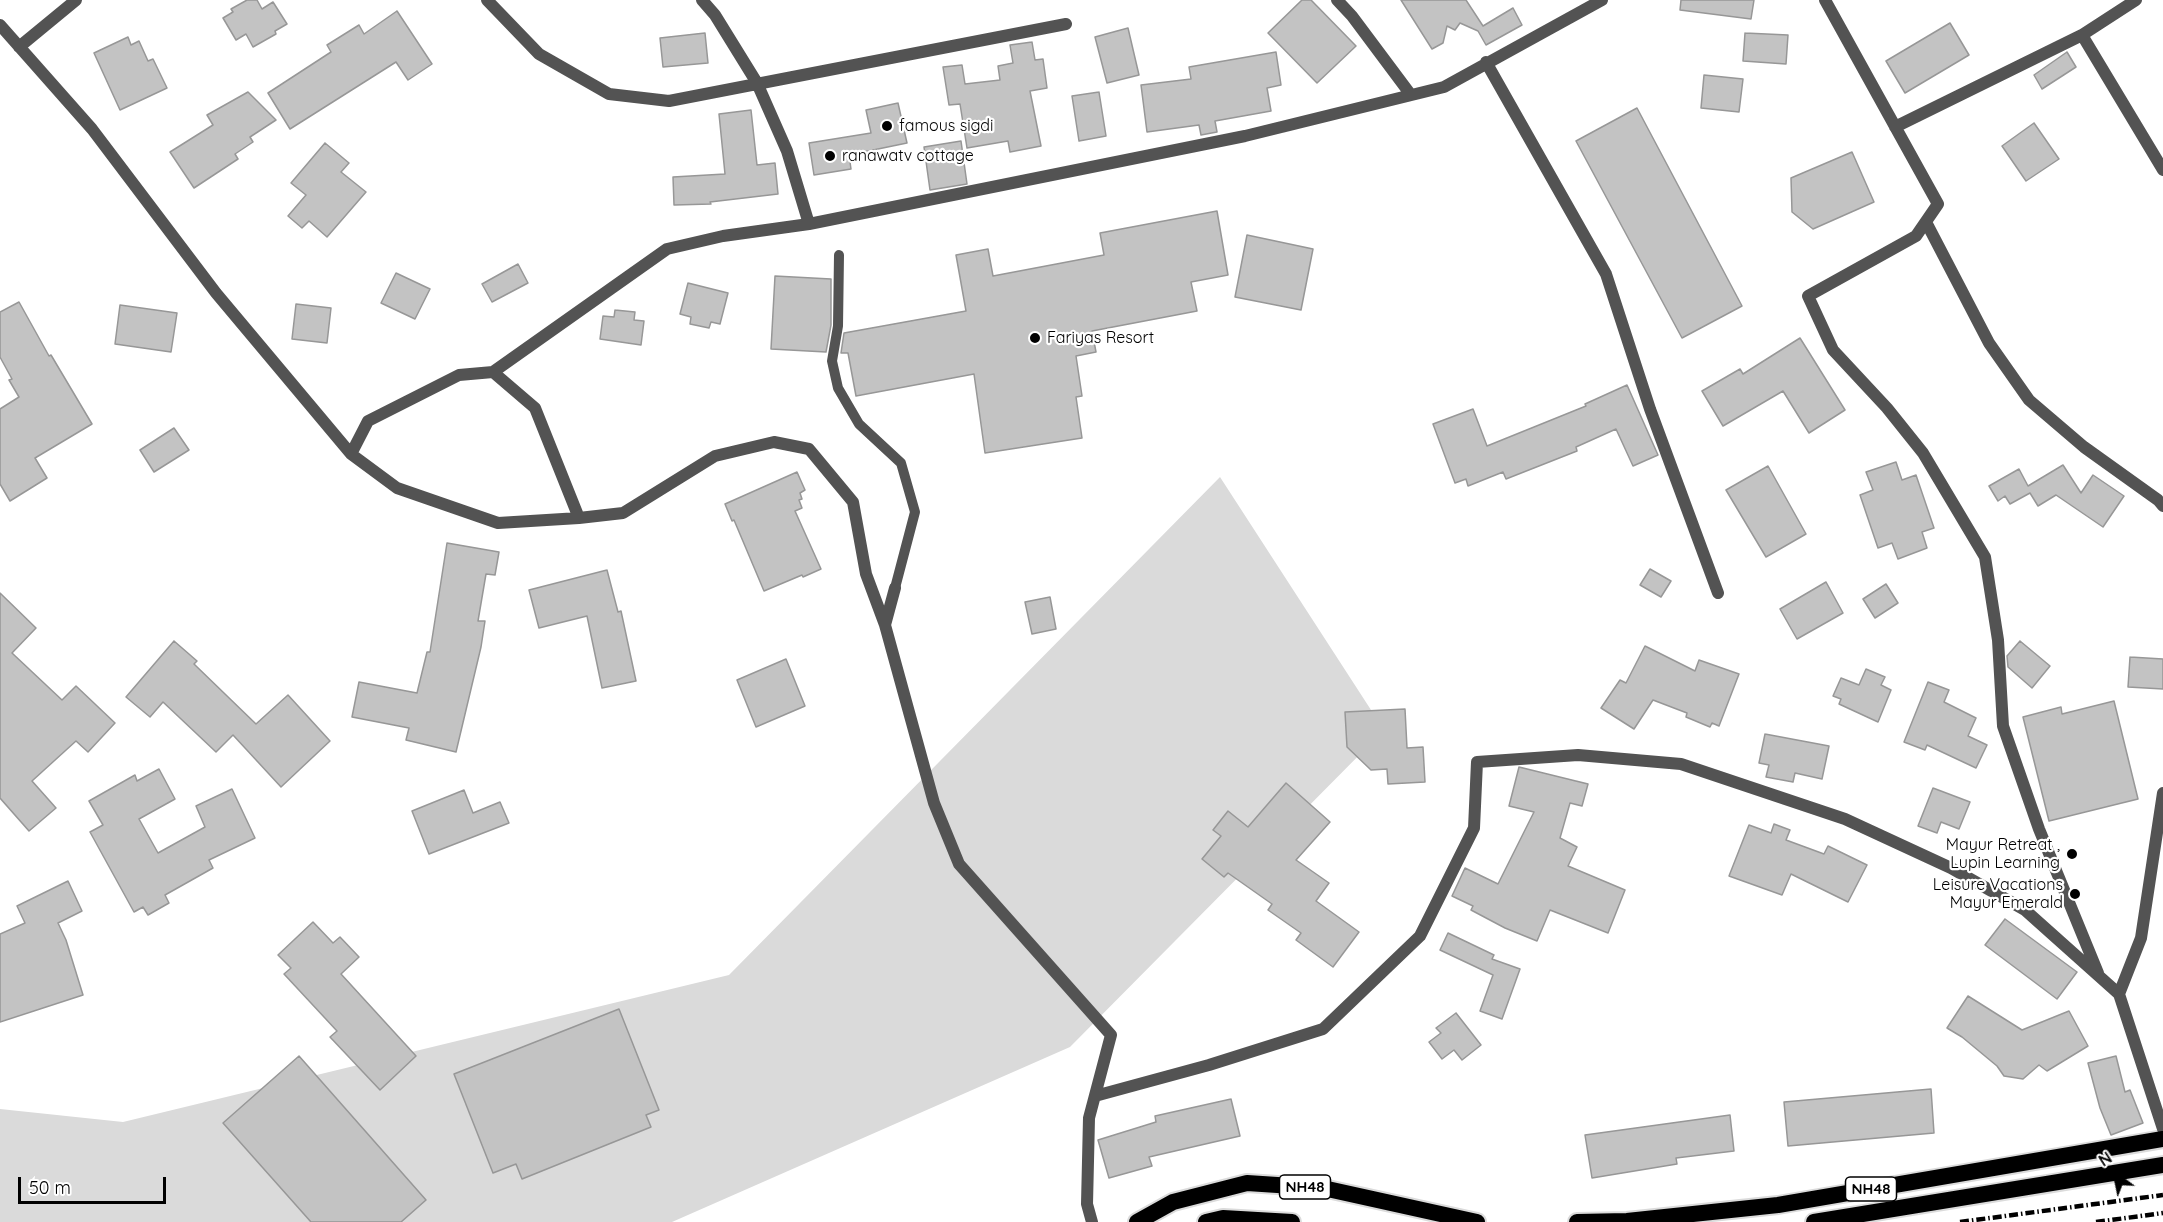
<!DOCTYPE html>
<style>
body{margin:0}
#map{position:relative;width:2163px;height:1222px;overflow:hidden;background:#fff;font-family:Quicksand,sans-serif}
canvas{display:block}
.north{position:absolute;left:2085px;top:1144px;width:60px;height:60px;-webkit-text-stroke:4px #fff;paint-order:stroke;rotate:327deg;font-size:16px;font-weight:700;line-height:24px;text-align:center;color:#000}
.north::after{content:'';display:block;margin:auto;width:21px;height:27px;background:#000;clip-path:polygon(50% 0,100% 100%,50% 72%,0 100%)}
.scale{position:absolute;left:18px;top:1177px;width:148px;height:27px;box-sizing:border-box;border:3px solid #000;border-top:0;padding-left:8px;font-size:18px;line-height:21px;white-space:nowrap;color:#000;-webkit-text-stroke:4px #fff;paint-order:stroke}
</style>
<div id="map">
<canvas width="2163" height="1222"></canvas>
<div class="north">N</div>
<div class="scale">50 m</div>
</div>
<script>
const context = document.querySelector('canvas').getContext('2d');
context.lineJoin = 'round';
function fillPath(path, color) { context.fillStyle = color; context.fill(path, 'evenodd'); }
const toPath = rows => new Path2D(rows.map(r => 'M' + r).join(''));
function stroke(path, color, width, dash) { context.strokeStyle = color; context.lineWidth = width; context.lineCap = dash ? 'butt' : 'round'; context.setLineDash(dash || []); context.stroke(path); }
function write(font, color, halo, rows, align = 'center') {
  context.font = font + ' Quicksand,sans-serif'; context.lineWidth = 4.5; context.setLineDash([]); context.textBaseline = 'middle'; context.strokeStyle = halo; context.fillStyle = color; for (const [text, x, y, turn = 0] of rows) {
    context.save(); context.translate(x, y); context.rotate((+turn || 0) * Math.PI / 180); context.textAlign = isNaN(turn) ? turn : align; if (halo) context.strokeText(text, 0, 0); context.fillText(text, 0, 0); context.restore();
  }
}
fillPath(toPath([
 [1220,477,1384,730,1070,1047,672,1222,0,1222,0,1109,123,1122,729,975]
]), '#dadada');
const building = toPath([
 [247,0,257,0,262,9,273,2,287,24,275,31,276,34,253,47,246,34,236,40,223,18,233,12,231,9,247,0],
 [1302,0,1311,0,1356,46,1317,83,1268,33,1302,0],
 [1401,0,1466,0,1483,26,1513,8,1522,25,1486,45,1478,31,1460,23,1455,30,1447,26,1443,43,1432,49,1401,0],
 [1681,0,1754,0,1751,19,1680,10,1681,0],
 [397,11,432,64,408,80,396,62,290,129,268,93,331,52,327,45,359,25,364,34,397,11],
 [1950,23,1969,55,1905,93,1886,61,1950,23],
 [1128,28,1139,75,1107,83,1095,37,1128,28],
 [705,33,708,63,663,67,660,38,705,33],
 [1745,33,1788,35,1786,64,1743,61,1745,33],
 [128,37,131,45,139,41,148,61,153,59,167,88,120,110,94,53,128,37],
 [1032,42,1035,60,1043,59,1047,88,1030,91,1041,146,1010,152,1008,141,967,148,960,104,949,105,943,67,962,65,965,84,1000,80,998,66,1013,63,1010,45,1032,42],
 [1276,52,1281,85,1267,88,1271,111,1215,121,1217,132,1201,135,1199,125,1147,132,1141,85,1191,79,1189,67,1276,52],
 [2067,52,2076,67,2042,89,2034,75,2067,52],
 [1704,75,1743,79,1739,112,1701,108,1704,75],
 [248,92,276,120,250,137,253,142,235,154,238,159,194,188,170,152,213,125,207,115,248,92],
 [1099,92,1106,136,1079,141,1072,96,1099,92],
 [898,103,907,143,849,155,851,169,814,175,809,143,871,133,866,110,898,103],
 [1637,108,1742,306,1682,338,1576,141,1637,108],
 [751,110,757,165,775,163,778,194,710,202,711,204,674,205,673,177,725,174,719,114,751,110],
 [2034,123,2059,159,2026,181,2002,146,2034,123],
 [961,141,967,184,930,190,924,147,961,141],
 [325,143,349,163,341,172,366,192,327,237,309,221,302,228,288,216,306,195,291,183,325,143],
 [1852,152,1874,202,1813,229,1792,212,1791,178,1852,152],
 [1217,211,1228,275,1191,282,1197,311,1092,331,1096,352,1076,356,1082,396,1076,397,1082,438,985,453,974,374,856,396,848,353,841,353,844,333,966,311,956,255,988,249,993,276,1104,255,1100,233,1217,211],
 [1247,235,1313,249,1301,310,1235,297,1247,235],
 [518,264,528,283,492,302,482,284,518,264],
 [396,273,430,289,415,319,381,303,396,273],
 [775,276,831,279,831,325,826,352,771,349,775,276],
 [688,283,728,293,720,324,711,322,709,328,690,324,691,317,680,314,688,283],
 [19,302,49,356,51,355,92,424,35,458,47,478,10,501,0,484,0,409,19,397,9,380,12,379,0,357,0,312,19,302],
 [296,304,331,308,327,343,292,339,296,304],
 [120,305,177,313,171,352,115,344,120,305],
 [615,310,635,312,634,320,644,321,641,345,600,339,603,316,614,317,615,310],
 [1800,338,1845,410,1809,433,1783,391,1723,426,1702,391,1740,369,1743,374,1800,338],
 [1627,385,1658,455,1633,466,1616,429,1576,447,1577,451,1506,479,1503,472,1468,486,1466,479,1455,483,1433,424,1473,409,1487,446,1586,406,1585,404,1627,385],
 [174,428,189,450,154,472,140,450,174,428],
 [1896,462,1902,480,1916,475,1934,528,1922,532,1927,548,1898,559,1892,543,1878,548,1860,495,1873,490,1866,472,1896,462],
 [2063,465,2081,493,2093,475,2124,496,2103,527,2056,495,2038,506,2030,493,2010,504,2005,496,1998,501,1989,486,2019,469,2028,486,2063,465],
 [1768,466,1806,534,1766,557,1726,490,1768,466],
 [797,472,805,490,800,493,802,499,799,500,802,508,795,511,821,569,803,577,802,575,764,591,734,520,732,521,725,504,797,472],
 [447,543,499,552,495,575,486,574,478,621,485,621,481,647,456,752,406,740,409,728,352,717,359,682,417,693,427,652,430,652,447,543],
 [1650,569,1671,581,1661,597,1640,585,1650,569],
 [607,570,618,612,621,611,636,681,602,688,587,616,539,628,529,590,607,570],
 [1826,582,1843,613,1797,639,1780,609,1826,582],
 [1886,584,1898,603,1875,618,1863,599,1886,584],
 [0,593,36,628,12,653,62,700,76,686,115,723,88,752,76,741,32,781,56,808,29,831,0,798,0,593],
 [1050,597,1056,629,1032,634,1025,602,1050,597],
 [174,641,197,661,194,664,256,724,288,695,330,741,281,787,233,735,216,752,163,702,150,717,126,697,174,641],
 [2020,641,2050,666,2032,688,2008,667,2007,656,2020,641],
 [1645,646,1695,671,1699,660,1739,674,1719,726,1712,723,1710,727,1686,717,1687,713,1653,700,1634,729,1601,708,1620,680,1626,683,1645,646],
 [2130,657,2163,659,2163,689,2128,687,2130,657],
 [786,659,805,706,756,727,737,680,786,659],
 [1866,669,1885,677,1881,685,1891,690,1878,722,1839,704,1841,699,1833,696,1841,678,1859,685,1866,669],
 [1928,682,1949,690,1944,702,1976,718,1968,736,1987,745,1976,768,1927,745,1925,750,1904,742,1928,682],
 [2114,701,2138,799,2049,821,2023,717,2061,707,2062,714,2114,701],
 [1405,709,1407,748,1423,747,1425,782,1388,784,1387,769,1371,770,1347,747,1345,712,1405,709],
 [1765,734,1829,746,1822,779,1795,773,1793,782,1766,777,1769,765,1759,763,1765,734],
 [1519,767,1588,784,1582,806,1570,803,1560,838,1577,847,1568,866,1625,890,1608,933,1550,910,1537,941,1505,928,1471,910,1473,906,1452,896,1465,868,1498,884,1534,812,1509,806,1519,767],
 [159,769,175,799,139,819,158,853,205,827,196,806,232,789,255,838,209,860,213,868,165,895,169,903,148,915,143,907,134,912,90,832,103,825,89,801,135,775,137,781,159,769],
 [1286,783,1330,822,1296,860,1329,883,1316,901,1359,932,1333,967,1296,940,1301,933,1268,910,1272,904,1228,873,1224,877,1202,859,1221,836,1213,830,1228,811,1248,827,1286,783],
 [1933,788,1970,802,1959,829,1941,822,1937,833,1918,826,1933,788],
 [464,790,473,813,500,802,509,823,429,854,412,811,464,790],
 [1774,824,1790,830,1786,840,1824,854,1828,846,1867,865,1848,902,1791,874,1782,895,1729,876,1749,825,1771,833,1774,824],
 [68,881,82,911,58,923,66,940,83,995,0,1022,0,934,25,923,17,906,68,881],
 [2005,919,2077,972,2057,999,1985,945,2005,919],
 [313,922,333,943,340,937,359,957,341,974,416,1056,380,1090,330,1037,337,1031,284,974,291,968,278,955,313,922],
 [1448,933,1494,955,1492,959,1520,969,1502,1019,1480,1011,1493,975,1440,950,1448,933],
 [1968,996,2022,1030,2069,1011,2088,1046,2047,1071,2039,1065,2023,1079,2004,1076,1997,1066,1962,1037,1947,1028,1968,996],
 [619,1009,659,1110,646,1115,651,1127,522,1179,516,1164,493,1173,454,1074,619,1009],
 [1456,1013,1481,1045,1462,1060,1454,1050,1442,1059,1429,1042,1441,1033,1436,1028,1456,1013],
 [299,1056,426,1200,401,1222,311,1222,223,1123,299,1056],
 [2116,1056,2125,1092,2130,1090,2143,1123,2111,1135,2100,1108,2088,1063,2116,1056],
 [1931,1089,1934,1133,1788,1146,1784,1102,1931,1089],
 [1231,1099,1240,1136,1149,1157,1152,1166,1109,1178,1098,1140,1156,1122,1155,1116,1231,1099],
 [1730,1115,1734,1151,1676,1158,1677,1164,1592,1178,1585,1135,1730,1115]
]);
fillPath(building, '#c3c3c3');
stroke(building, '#979797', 1.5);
const trunk = toPath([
 [1137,1222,1173,1202,1247,1183,1323,1188,1477,1222],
 [1206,1222,1223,1218,1292,1222],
 [1577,1222,1627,1221,1778,1205,2163,1139],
 [1814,1222,2163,1165]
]);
stroke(trunk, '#dbdbdb', 20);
stroke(toPath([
 [839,255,838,326,832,361,838,388,859,424,901,463,915,512,895,588]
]), '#535353', 10);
stroke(toPath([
 [487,0,539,54,609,94,669,101,1066,24],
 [1337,0,1352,16,1411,95],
 [1825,0,1938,204,1916,236,1808,296,1833,350,1887,408,1923,453,1985,557,1998,640,2003,726,2039,829,2098,973],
 [2136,0,2082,35,2163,170],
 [0,25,92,129,216,293,351,454,397,488,498,523,579,518,623,513,715,456,774,442,809,449,853,502,866,574,885,625,934,803,959,864,1111,1035,1089,1118,1087,1204,1092,1222],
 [19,47,76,0],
 [1486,62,1606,274,1650,409,1718,593],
 [1895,127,2082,35],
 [1926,222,1989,343,2029,400,2084,447,2158,500,2163,506],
 [809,224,1245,136,1444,87,1602,0],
 [493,372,667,249,723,236,809,224,787,151,757,83,715,15,702,0],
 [351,454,368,421,459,375,493,372,535,408,579,518],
 [885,625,895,588],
 [2163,793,2141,938,2119,994,2163,1129],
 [1095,1096,1209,1065,1323,1029,1420,936,1474,828,1477,762,1578,755,1681,764,1845,819,1951,868,2025,910,2119,994]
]), '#535353', 12);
stroke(trunk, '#000', 16);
stroke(toPath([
 [1960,1222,2163,1195],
 [2096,1222,2163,1213]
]), '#000', 4.5, [9, 3, 1.5, 3]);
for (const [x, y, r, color] of [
 [887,126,6,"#000"],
 [830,156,6,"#000"],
 [1035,338,6,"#000"],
 [2072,854,6,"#000"],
 [2075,894,6,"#000"]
]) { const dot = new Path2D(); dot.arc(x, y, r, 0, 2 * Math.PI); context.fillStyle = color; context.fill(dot); stroke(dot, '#fff', 2); }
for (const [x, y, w] of [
 [1305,1187,51],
 [1871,1189,51]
]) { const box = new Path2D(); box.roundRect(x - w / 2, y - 12, w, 24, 4.5); context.fillStyle = '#fff'; context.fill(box); stroke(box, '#000', 1.5); }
write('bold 15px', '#000', null, [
 ["NH48",1305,1187],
 ["NH48",1871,1189]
]);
write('16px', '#000', '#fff', [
 ["famous sigdi",899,126],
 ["ranawatv cottage",842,156],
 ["Fariyas Resort",1047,338],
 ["Mayur Retreat ,",2060,845,"right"],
 ["Lupin Learning",2060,863,"right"],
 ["Leisure Vacations",2063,885,"right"],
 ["Mayur Emerald",2063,903,"right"]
], 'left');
</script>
